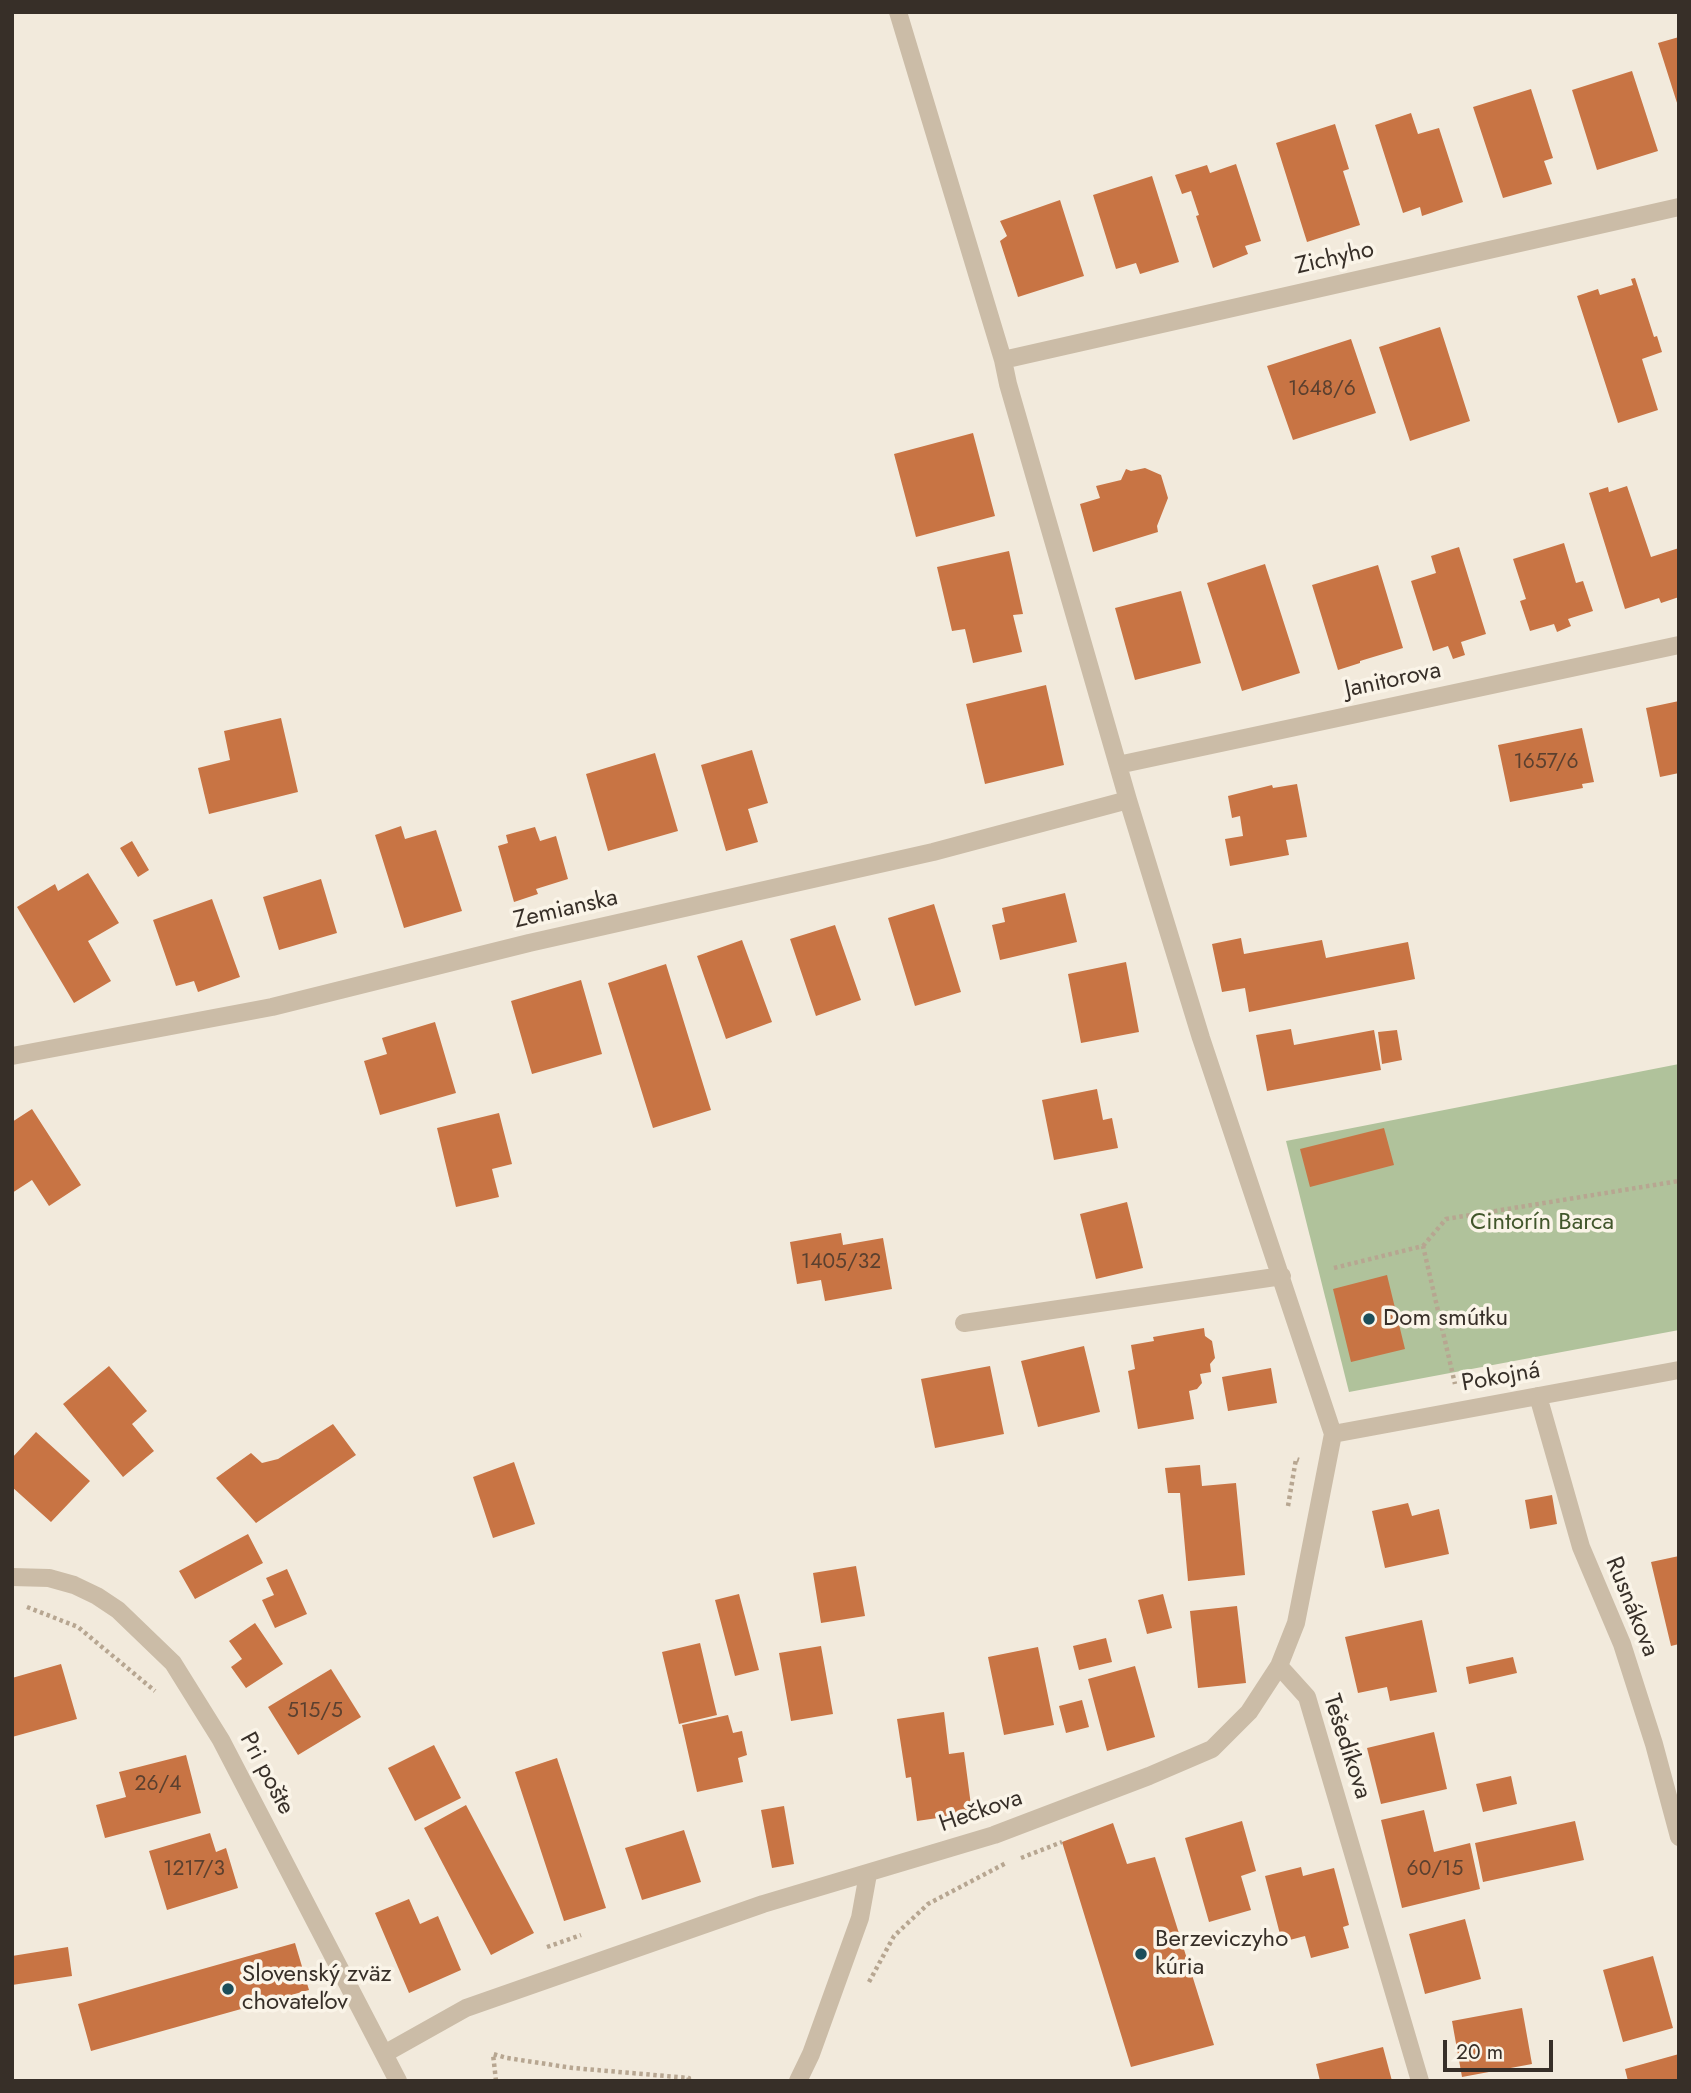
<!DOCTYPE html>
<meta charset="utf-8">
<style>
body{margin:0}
#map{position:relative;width:1691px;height:2093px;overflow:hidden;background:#f2eadc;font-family:Jost,sans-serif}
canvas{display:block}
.frame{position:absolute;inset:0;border:14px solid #372f28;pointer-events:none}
.scale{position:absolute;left:1443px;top:2040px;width:110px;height:32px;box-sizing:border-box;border:4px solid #372f28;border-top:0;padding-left:9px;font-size:21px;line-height:24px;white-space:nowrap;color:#372f28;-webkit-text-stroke:5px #faf4e8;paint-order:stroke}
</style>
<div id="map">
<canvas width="1691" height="2093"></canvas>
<div class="frame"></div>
<div class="scale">20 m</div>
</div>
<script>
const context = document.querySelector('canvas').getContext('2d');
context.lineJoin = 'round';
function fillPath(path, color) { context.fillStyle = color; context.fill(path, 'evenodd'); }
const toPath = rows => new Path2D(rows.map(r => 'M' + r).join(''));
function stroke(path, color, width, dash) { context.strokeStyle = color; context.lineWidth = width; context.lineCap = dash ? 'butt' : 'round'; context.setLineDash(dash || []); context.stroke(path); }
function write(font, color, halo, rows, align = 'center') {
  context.font = font + ' Jost,sans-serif'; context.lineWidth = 7; context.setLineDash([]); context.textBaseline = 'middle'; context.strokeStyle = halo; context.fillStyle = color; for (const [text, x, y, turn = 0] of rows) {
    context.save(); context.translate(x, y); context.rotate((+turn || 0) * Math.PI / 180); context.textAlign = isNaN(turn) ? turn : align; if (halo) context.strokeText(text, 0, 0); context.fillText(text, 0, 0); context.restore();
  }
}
fillPath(toPath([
 [1679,1064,1679,1330,1349,1392,1286,1141]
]), '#b0c29b');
fillPath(toPath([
 [1679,37,1679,106,1678,106,1658,43],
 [1632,71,1658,151,1597,170,1572,90],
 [1531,89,1553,158,1544,161,1552,184,1503,198,1473,107],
 [1411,113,1418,134,1439,128,1463,202,1422,216,1420,207,1403,213,1375,125],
 [1335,124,1349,169,1343,171,1360,225,1307,242,1276,143],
 [1236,164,1261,241,1245,246,1248,254,1213,268,1196,216,1199,215,1191,191,1182,194,1175,175,1207,165,1210,173],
 [1152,176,1179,262,1140,274,1136,263,1116,269,1093,195],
 [1060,200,1084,276,1018,297,1000,241,1007,236,1000,221],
 [1635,278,1654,337,1657,336,1662,352,1642,359,1658,410,1618,423,1577,296,1598,289,1600,295,1633,285,1631,279],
 [1440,327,1470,421,1410,441,1379,347],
 [1351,339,1376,413,1293,440,1267,366],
 [973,433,995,516,916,537,894,454],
 [1145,468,1161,475,1168,498,1157,526,1158,532,1093,552,1080,504,1100,498,1096,486,1121,480,1126,469,1131,471],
 [1627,486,1651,557,1679,548,1679,597,1661,603,1659,598,1625,609,1589,493,1608,487,1609,492],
 [1564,543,1576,583,1583,581,1593,611,1568,619,1571,626,1557,632,1554,624,1530,631,1520,601,1526,599,1513,559],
 [1459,547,1486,634,1461,642,1465,655,1453,659,1448,646,1433,651,1411,581,1436,573,1431,556],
 [1009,551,1023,614,1013,615,1022,652,973,663,965,629,952,631,937,567],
 [1265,564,1300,673,1242,691,1207,583],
 [1378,565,1403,648,1360,661,1360,663,1338,670,1312,585],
 [1181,591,1201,663,1135,680,1115,608],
 [1046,685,1064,765,985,784,966,704],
 [1679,701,1679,773,1660,777,1646,708],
 [281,718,298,792,209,814,198,768,230,760,224,731],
 [1582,728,1594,782,1582,784,1583,788,1510,802,1498,745],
 [752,750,768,803,748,809,758,842,726,851,701,765],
 [655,753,678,831,608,851,586,774],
 [1297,784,1307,837,1286,840,1289,855,1230,866,1225,839,1243,836,1240,816,1232,818,1228,796,1272,785,1273,788],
 [401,826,405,839,436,830,462,911,404,928,375,835],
 [535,827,540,841,556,836,568,879,536,889,538,894,514,902,498,846,508,843,506,835],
 [132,841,149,870,138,877,120,848],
 [88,873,119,923,88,941,111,981,74,1003,17,907,55,884,58,891],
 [321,879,337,933,279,950,263,897],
 [1065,893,1077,942,1000,960,992,925,1005,922,1002,908],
 [212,899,240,977,198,992,194,981,176,986,153,920],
 [934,904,961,992,915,1006,888,918],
 [835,925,861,1000,816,1016,790,939],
 [1241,938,1244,954,1322,940,1326,958,1408,942,1415,979,1249,1012,1245,988,1222,992,1212,944],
 [742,940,772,1022,726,1039,697,956],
 [1126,962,1139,1032,1081,1043,1068,974],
 [666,964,711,1110,653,1128,608,983],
 [581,980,602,1054,532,1074,511,1001],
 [435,1022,456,1093,380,1115,364,1061,387,1054,382,1038],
 [1291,1029,1294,1045,1374,1030,1381,1070,1267,1091,1256,1035],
 [1397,1030,1402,1060,1382,1064,1378,1032],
 [1097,1089,1103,1120,1112,1118,1118,1148,1054,1160,1042,1100],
 [32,1109,81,1185,49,1206,32,1180,12,1193,12,1122],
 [499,1113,512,1164,492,1169,499,1197,456,1207,437,1128],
 [1384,1128,1394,1165,1310,1187,1300,1149],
 [1127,1202,1143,1268,1096,1279,1080,1214],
 [841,1233,843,1245,883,1238,892,1289,825,1301,821,1280,797,1284,790,1242],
 [1387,1275,1405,1349,1351,1362,1333,1289],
 [1204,1328,1205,1336,1212,1341,1215,1358,1210,1364,1211,1372,1200,1374,1202,1383,1197,1389,1189,1391,1194,1419,1138,1429,1128,1371,1135,1369,1131,1345,1154,1341,1153,1337],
 [1084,1346,1100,1412,1038,1427,1021,1361],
 [109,1366,147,1411,132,1424,154,1451,123,1477,63,1404],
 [990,1366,1004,1434,935,1448,921,1379],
 [1271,1368,1277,1403,1228,1411,1222,1377],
 [333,1424,356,1455,256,1523,216,1478,251,1453,262,1463,278,1459],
 [36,1432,90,1481,51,1522,12,1487,12,1458],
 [514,1462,535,1524,493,1538,473,1477],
 [1200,1465,1202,1486,1236,1483,1245,1575,1188,1581,1180,1493,1168,1493,1165,1468],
 [1552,1495,1557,1524,1530,1529,1525,1500],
 [1408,1503,1412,1516,1439,1509,1449,1554,1385,1568,1372,1511],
 [248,1534,263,1563,195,1599,179,1571],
 [1679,1556,1679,1644,1671,1646,1651,1562],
 [856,1566,865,1616,821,1623,813,1573],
 [287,1569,307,1614,275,1628,262,1600,274,1595,266,1578],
 [739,1594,759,1670,735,1676,715,1600],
 [1163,1594,1172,1628,1147,1634,1138,1600],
 [1237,1606,1246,1683,1198,1688,1190,1611],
 [1422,1620,1437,1692,1390,1701,1387,1687,1358,1693,1345,1637],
 [255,1623,283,1664,246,1688,231,1667,242,1659,229,1641],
 [1106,1638,1112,1662,1079,1670,1073,1646],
 [700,1643,717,1715,679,1724,662,1652],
 [821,1646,833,1714,791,1721,779,1653],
 [1038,1647,1054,1725,1004,1735,988,1657],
 [1513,1657,1517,1673,1469,1684,1466,1667],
 [61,1664,77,1719,12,1737,12,1678],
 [1135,1666,1155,1737,1107,1751,1088,1679],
 [331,1669,361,1717,298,1755,268,1707],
 [1082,1700,1089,1727,1066,1733,1059,1706],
 [944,1712,949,1754,964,1752,972,1813,917,1821,911,1777,906,1778,897,1719],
 [728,1715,733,1733,742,1731,747,1755,738,1758,743,1782,697,1792,682,1725],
 [1434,1732,1447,1789,1381,1804,1367,1748],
 [434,1745,461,1798,415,1821,388,1768],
 [186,1755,201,1813,105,1838,96,1805,126,1797,119,1772],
 [557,1758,606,1908,564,1921,515,1772],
 [1511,1776,1517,1804,1483,1812,1476,1784],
 [466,1805,534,1933,491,1955,424,1828],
 [784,1806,794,1864,772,1868,761,1810],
 [1424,1810,1434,1852,1470,1843,1480,1889,1402,1908,1381,1820],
 [1242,1821,1256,1871,1241,1876,1251,1910,1209,1922,1185,1838],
 [1575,1821,1584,1860,1483,1882,1475,1843],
 [1113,1823,1127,1864,1155,1857,1214,2045,1131,2067,1062,1842],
 [684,1830,701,1882,642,1900,625,1848],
 [210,1833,216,1852,226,1848,238,1888,167,1910,149,1851],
 [1301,1867,1303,1876,1334,1868,1349,1925,1343,1927,1349,1948,1311,1958,1305,1936,1282,1942,1265,1876],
 [409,1899,420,1924,438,1916,461,1970,409,1993,375,1913],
 [1465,1919,1481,1979,1425,1994,1409,1934],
 [295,1943,309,1990,91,2051,78,2004],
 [68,1947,72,1976,12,1985,12,1956],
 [1653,1956,1673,2028,1623,2042,1603,1970],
 [1522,2008,1532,2064,1462,2077,1452,2021],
 [1383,2047,1392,2081,1320,2081,1316,2064],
 [1679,2054,1679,2081,1628,2081,1625,2069]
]), '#c87444');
stroke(toPath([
 [1423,1246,1446,1219,1679,1181],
 [1334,1268,1423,1246,1455,1384],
 [1288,1506,1296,1459,1299,1460],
 [27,1607,78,1627,155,1691],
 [1021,1858,1062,1842],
 [547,1947,581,1935],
 [869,1982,894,1936,928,1904,1006,1863],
 [496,2081,493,2054,507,2058,573,2068,689,2078,688,2081]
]), '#b7a691', 4.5, [3.5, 3.5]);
stroke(toPath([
 [898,12,1003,360,1008,384,1128,800,1201,1038,1333,1434,1296,1623,1279,1666,1307,1697,1420,2081],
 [1003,360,1679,207],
 [1118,765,1679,645],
 [12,1056,272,1007,529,943,933,852,1128,800],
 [964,1323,1282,1276],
 [1538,1396,1581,1547,1622,1644,1654,1744,1679,1837],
 [1333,1434,1679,1370],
 [12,1577,49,1578,74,1585,97,1596,118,1610,173,1663,221,1740,398,2081],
 [384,2054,466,2008,763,1904,994,1835,1149,1776,1212,1749,1249,1712,1279,1666],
 [798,2081,811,2054,860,1918,868,1874]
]), '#cbbca7', 18);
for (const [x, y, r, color] of [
 [1369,1319,7,"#1c4e5a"],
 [1141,1954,7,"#1c4e5a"],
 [228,1989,7,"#1c4e5a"]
]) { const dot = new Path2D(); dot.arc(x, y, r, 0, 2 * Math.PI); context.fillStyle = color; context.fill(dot); stroke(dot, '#faf4e8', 2.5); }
write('21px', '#5b402f', null, [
 ["1648/6",1322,390],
 ["1657/6",1546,763],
 ["1405/32",841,1263],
 ["515/5",315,1712],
 ["26/4",158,1785],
 ["1217/3",194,1870],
 ["60/15",1435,1870]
]);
write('24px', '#372f28', '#faf4e8', [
 ["Zichyho",1335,259,-13],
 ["Janitorova",1393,681,-12],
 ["Zemianska",566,910,-13],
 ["Pokojná",1501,1378,-10],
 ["Rusnákova",1631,1607,68],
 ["Tešedíkova",1346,1747,72],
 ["Pri pošte",266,1774,62],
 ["Hečkova",981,1812,-19]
]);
write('24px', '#41562b', '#faf4e8', [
 ["Cintorín Barca",1542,1223]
]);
write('24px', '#372f28', '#faf4e8', [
 ["Dom smútku",1383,1319],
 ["Berzeviczyho",1155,1940],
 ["kúria",1155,1968],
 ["Slovenský zväz",242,1975],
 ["chovateľov",242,2003]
], 'left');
</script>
